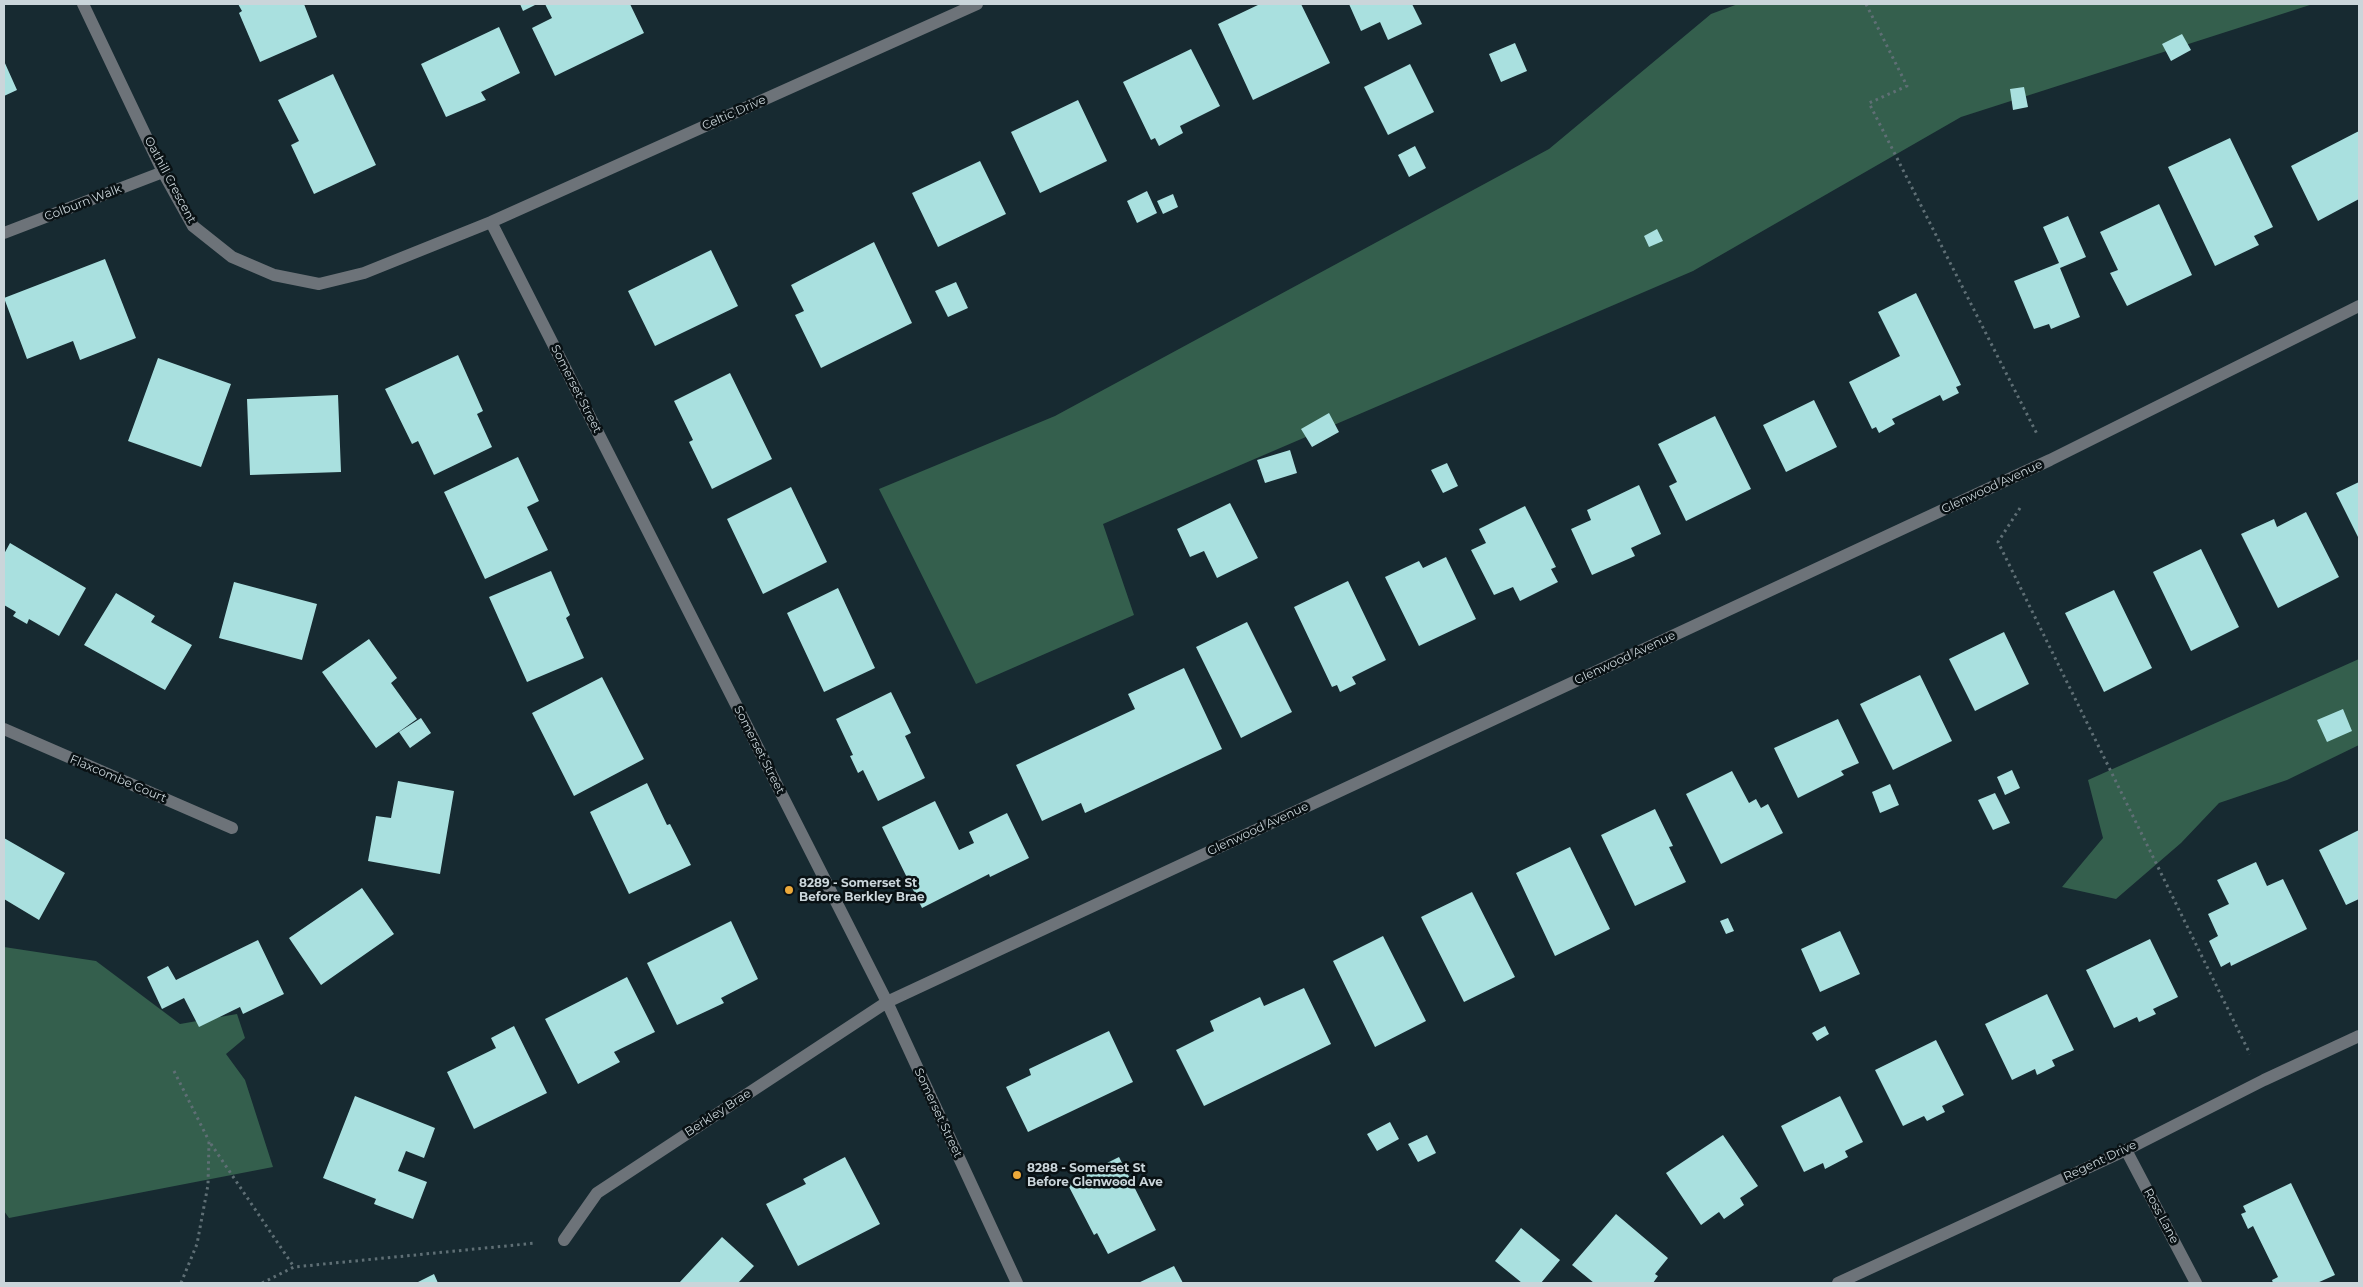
<!DOCTYPE html>
<style>
body{margin:0}
#map{position:relative;width:2363px;height:1287px;overflow:hidden;background:#172a31;font-family:Montserrat,sans-serif}
canvas{display:block}
.frame{position:absolute;inset:0;border:5px solid #cad5da;pointer-events:none}
</style>
<div id="map">
<canvas width="2363" height="1287"></canvas>
<div class="frame"></div>
</div>
<script>
const context = document.querySelector('canvas').getContext('2d');
context.lineJoin = 'round';
function fillPath(path, color) { context.fillStyle = color; context.fill(path, 'evenodd'); }
const toPath = rows => new Path2D(rows.map(r => 'M' + r).join(''));
function stroke(path, color, width, dash) { context.strokeStyle = color; context.lineWidth = width; context.lineCap = dash ? 'butt' : 'round'; context.setLineDash(dash || []); context.stroke(path); }
function write(font, color, halo, rows, align = 'center') {
  context.font = font + ' Montserrat,sans-serif'; context.lineWidth = 5; context.setLineDash([]); context.textBaseline = 'middle'; context.strokeStyle = halo; context.fillStyle = color; for (const [text, x, y, turn = 0] of rows) {
    context.save(); context.translate(x, y); context.rotate((+turn || 0) * Math.PI / 180); context.textAlign = isNaN(turn) ? turn : align; if (halo) context.strokeText(text, 0, 0); context.fillText(text, 0, 0); context.restore();
  }
}
fillPath(toPath([
 [1738,4,2313,4,1961,117,1693,271,1103,524,1134,615,976,684,879,489,1055,416,1549,149,1711,14],
 [2359,659,2359,745,2287,780,2219,803,2181,843,2116,899,2062,887,2103,838,2088,780],
 [4,947,96,961,180,1024,237,1014,245,1038,226,1054,245,1080,273,1167,9,1218,4,1211]
]), '#345f4d');
fillPath(toPath([
 [238,4,304,4,317,37,260,62,239,13,242,11],
 [520,4,537,4,523,11],
 [545,4,630,4,644,33,555,76,532,28,552,18],
 [1260,4,1301,4,1330,63,1253,100,1218,24],
 [1349,4,1412,4,1422,24,1388,40,1380,22,1361,31],
 [499,27,520,73,481,92,486,100,446,117,421,64],
 [2182,34,2191,50,2171,61,2162,44],
 [1515,43,1527,71,1501,82,1489,54],
 [1191,49,1220,106,1180,126,1183,133,1159,146,1155,138,1151,140,1123,82],
 [4,61,17,90,4,96],
 [1410,64,1434,112,1388,135,1364,87],
 [333,74,376,165,314,194,291,145,299,141,278,100],
 [2024,87,2028,107,2013,110,2010,89],
 [1078,100,1107,161,1040,193,1011,132],
 [2359,131,2359,199,2318,221,2291,166],
 [2230,138,2273,227,2254,236,2259,245,2215,266,2168,167],
 [1415,146,1426,168,1409,177,1398,155],
 [980,161,1006,214,938,247,912,193],
 [1147,191,1157,213,1137,223,1127,201],
 [1173,194,1178,207,1163,214,1157,201],
 [2159,204,2192,275,2127,306,2110,273,2118,270,2100,232],
 [2068,216,2086,257,2060,268,2080,317,2051,329,2049,324,2034,329,2014,281,2059,263,2043,227],
 [1657,229,1663,241,1649,247,1644,236],
 [874,242,912,323,821,368,795,315,804,311,791,285],
 [711,250,738,306,655,346,628,291],
 [105,259,136,338,80,360,73,341,27,359,4,298],
 [956,282,968,308,948,317,935,291],
 [1916,293,1961,385,1956,387,1959,393,1943,401,1940,395,1892,419,1895,424,1879,433,1876,427,1872,429,1849,382,1900,356,1878,312],
 [458,355,483,411,477,414,492,447,434,475,418,441,412,444,385,389],
 [158,358,231,384,201,467,128,441],
 [730,373,772,459,712,489,689,442,693,440,674,401],
 [338,395,341,472,250,475,247,399],
 [1814,400,1837,447,1786,472,1763,425],
 [1329,413,1339,432,1312,447,1301,429],
 [1715,416,1751,489,1686,521,1669,486,1677,482,1658,444],
 [1290,450,1297,473,1265,483,1257,460],
 [518,457,539,501,527,507,548,550,485,579,444,492],
 [1447,463,1458,486,1443,493,1431,470],
 [2359,482,2359,539,2336,493],
 [1639,485,1661,534,1631,548,1635,556,1592,575,1571,529,1591,520,1587,510],
 [791,487,827,562,763,594,727,519],
 [1230,503,1258,558,1217,578,1204,551,1190,557,1177,529],
 [1525,506,1556,567,1551,569,1558,582,1520,601,1513,587,1494,595,1471,550,1486,543,1479,529],
 [2306,512,2339,577,2278,608,2241,534,2274,519,2277,527],
 [10,543,86,588,59,636,29,619,27,624,13,616,16,612,4,605,4,554],
 [2201,549,2239,627,2191,651,2153,572],
 [1446,557,1476,619,1419,646,1385,577,1419,561,1423,568],
 [551,571,570,615,566,618,584,658,527,682,489,597],
 [1348,581,1386,660,1352,677,1356,684,1340,692,1337,685,1332,687,1294,607],
 [234,582,317,604,302,660,219,638],
 [838,588,875,668,824,692,787,613],
 [2114,590,2152,668,2104,692,2065,613],
 [116,593,155,616,151,622,192,645,165,690,84,645],
 [1247,622,1292,712,1241,738,1196,647],
 [2004,632,2029,684,1975,711,1949,659],
 [369,639,397,678,391,683,417,719,376,748,322,672],
 [1184,668,1222,749,1085,813,1081,803,1042,821,1016,765,1135,709,1128,694],
 [1920,675,1952,741,1893,770,1860,704],
 [602,677,644,759,574,796,532,713],
 [891,692,911,733,905,736,925,778,878,801,863,770,858,773,850,756,853,755,836,719],
 [2343,709,2352,731,2327,742,2317,720],
 [421,718,431,733,410,748,399,732],
 [1838,719,1859,763,1841,771,1844,775,1798,798,1774,748],
 [2012,770,2020,788,2005,795,1997,777],
 [1732,771,1749,803,1756,799,1761,808,1768,804,1783,833,1721,864,1686,794],
 [398,781,454,791,440,874,368,861,376,816,391,818],
 [647,783,667,825,670,824,691,865,629,894,590,812],
 [1890,784,1899,805,1880,813,1872,792],
 [1995,793,2010,823,1993,830,1978,800],
 [935,801,959,850,974,843,969,832,1007,813,1029,858,990,877,989,874,922,908,882,827],
 [1655,809,1673,846,1669,847,1686,882,1635,906,1601,835],
 [2359,830,2359,899,2346,905,2319,850],
 [4,838,65,873,39,920,4,899],
 [1570,847,1610,929,1555,956,1516,873],
 [2256,862,2267,886,2283,879,2307,929,2231,966,2230,962,2221,967,2209,941,2218,936,2208,914,2229,904,2217,880],
 [362,888,394,934,321,985,289,938],
 [1472,892,1515,977,1464,1002,1421,917],
 [1728,918,1734,931,1726,934,1720,921],
 [731,921,758,979,721,998,724,1003,677,1025,647,963],
 [1840,931,1860,974,1820,992,1801,949],
 [1383,936,1426,1021,1375,1047,1333,961],
 [2150,939,2178,997,2153,1009,2156,1014,2139,1022,2137,1017,2114,1028,2086,970],
 [258,940,284,994,243,1014,240,1007,199,1027,184,998,162,1009,147,977,168,966,176,980],
 [627,977,655,1032,614,1052,620,1062,578,1084,545,1019],
 [1304,988,1331,1044,1204,1106,1176,1050,1214,1031,1210,1021,1260,997,1264,1006],
 [2047,994,2074,1050,2052,1060,2055,1066,2037,1075,2035,1069,2012,1080,1985,1024],
 [514,1026,547,1093,474,1129,447,1072,496,1048,491,1038],
 [1825,1026,1829,1034,1817,1041,1812,1033],
 [1109,1031,1133,1082,1028,1132,1006,1087,1031,1075,1029,1069],
 [1936,1040,1964,1095,1942,1106,1945,1112,1927,1121,1924,1116,1903,1126,1875,1070],
 [355,1096,435,1128,424,1158,406,1151,398,1171,427,1182,413,1219,374,1204,376,1199,323,1178],
 [1840,1096,1863,1142,1845,1151,1848,1157,1825,1169,1823,1163,1804,1172,1781,1126],
 [1390,1122,1399,1139,1377,1151,1367,1134],
 [1427,1135,1436,1153,1418,1162,1408,1144],
 [1723,1135,1758,1186,1740,1198,1744,1205,1724,1219,1719,1212,1701,1225,1666,1173],
 [845,1157,880,1224,798,1266,766,1204,806,1184,803,1179],
 [1119,1157,1156,1230,1108,1254,1097,1233,1094,1235,1067,1183],
 [2291,1183,2335,1275,2317,1283,2273,1283,2272,1280,2278,1277,2253,1226,2248,1229,2241,1214,2246,1212,2243,1206],
 [1616,1214,1668,1258,1655,1274,1658,1276,1653,1283,1594,1283,1572,1265],
 [1521,1228,1560,1260,1541,1283,1522,1283,1495,1261],
 [722,1237,754,1266,738,1283,679,1283],
 [1174,1266,1183,1283,1138,1283],
 [434,1274,438,1283,416,1283]
]), '#a9e0df');
stroke(toPath([
 [1866,4,1907,86,1869,103,2037,434],
 [2020,508,1998,542,2250,1054],
 [174,1071,209,1141],
 [181,1283,197,1244,208,1185,209,1141,294,1267],
 [262,1283,294,1267,536,1243]
]), '#5f6f75', 3, [2.5, 4]);
stroke(toPath([
 [83,4,163,172,193,226,232,257,274,275,319,284,364,273,491,222,977,4],
 [491,222,887,1002,1017,1283],
 [4,233,163,172],
 [4,729,232,828],
 [2126,1150,2196,1283],
 [564,1240,597,1193,887,1002,2050,460,2359,306],
 [1838,1283,2126,1150,2264,1080,2359,1036]
]), '#6d7379', 12);
for (const [x, y, r, color] of [
 [789,890,5,"#eca93a"],
 [1017,1175,5,"#eca93a"]
]) { const dot = new Path2D(); dot.arc(x, y, r, 0, 2 * Math.PI); context.fillStyle = color; context.fill(dot); stroke(dot, '#091114', 2); }
write('12px', '#cad5da', '#091114', [
 ["Celtic Drive",734,113,-24],
 ["Oathill Crescent",170,180,62],
 ["Colburn Walk",83,203,-21],
 ["Somerset Street",576,389,63],
 ["Glenwood Avenue",1992,487,-25],
 ["Glenwood Avenue",1625,658,-25],
 ["Somerset Street",759,750,63],
 ["Flaxcombe Court",118,779,23],
 ["Glenwood Avenue",1258,829,-25],
 ["Berkley Brae",718,1113,-33],
 ["Somerset Street",938,1113,65],
 ["Regent Drive",2100,1161,-25],
 ["Ross Lane",2161,1216,62]
]);
write('bold 12px', '#cad5da', '#091114', [
 ["8289 - Somerset St",799,883],
 ["Before Berkley Brae",799,897],
 ["8288 - Somerset St",1027,1168],
 ["Before Glenwood Ave",1027,1182]
], 'left');
</script>
